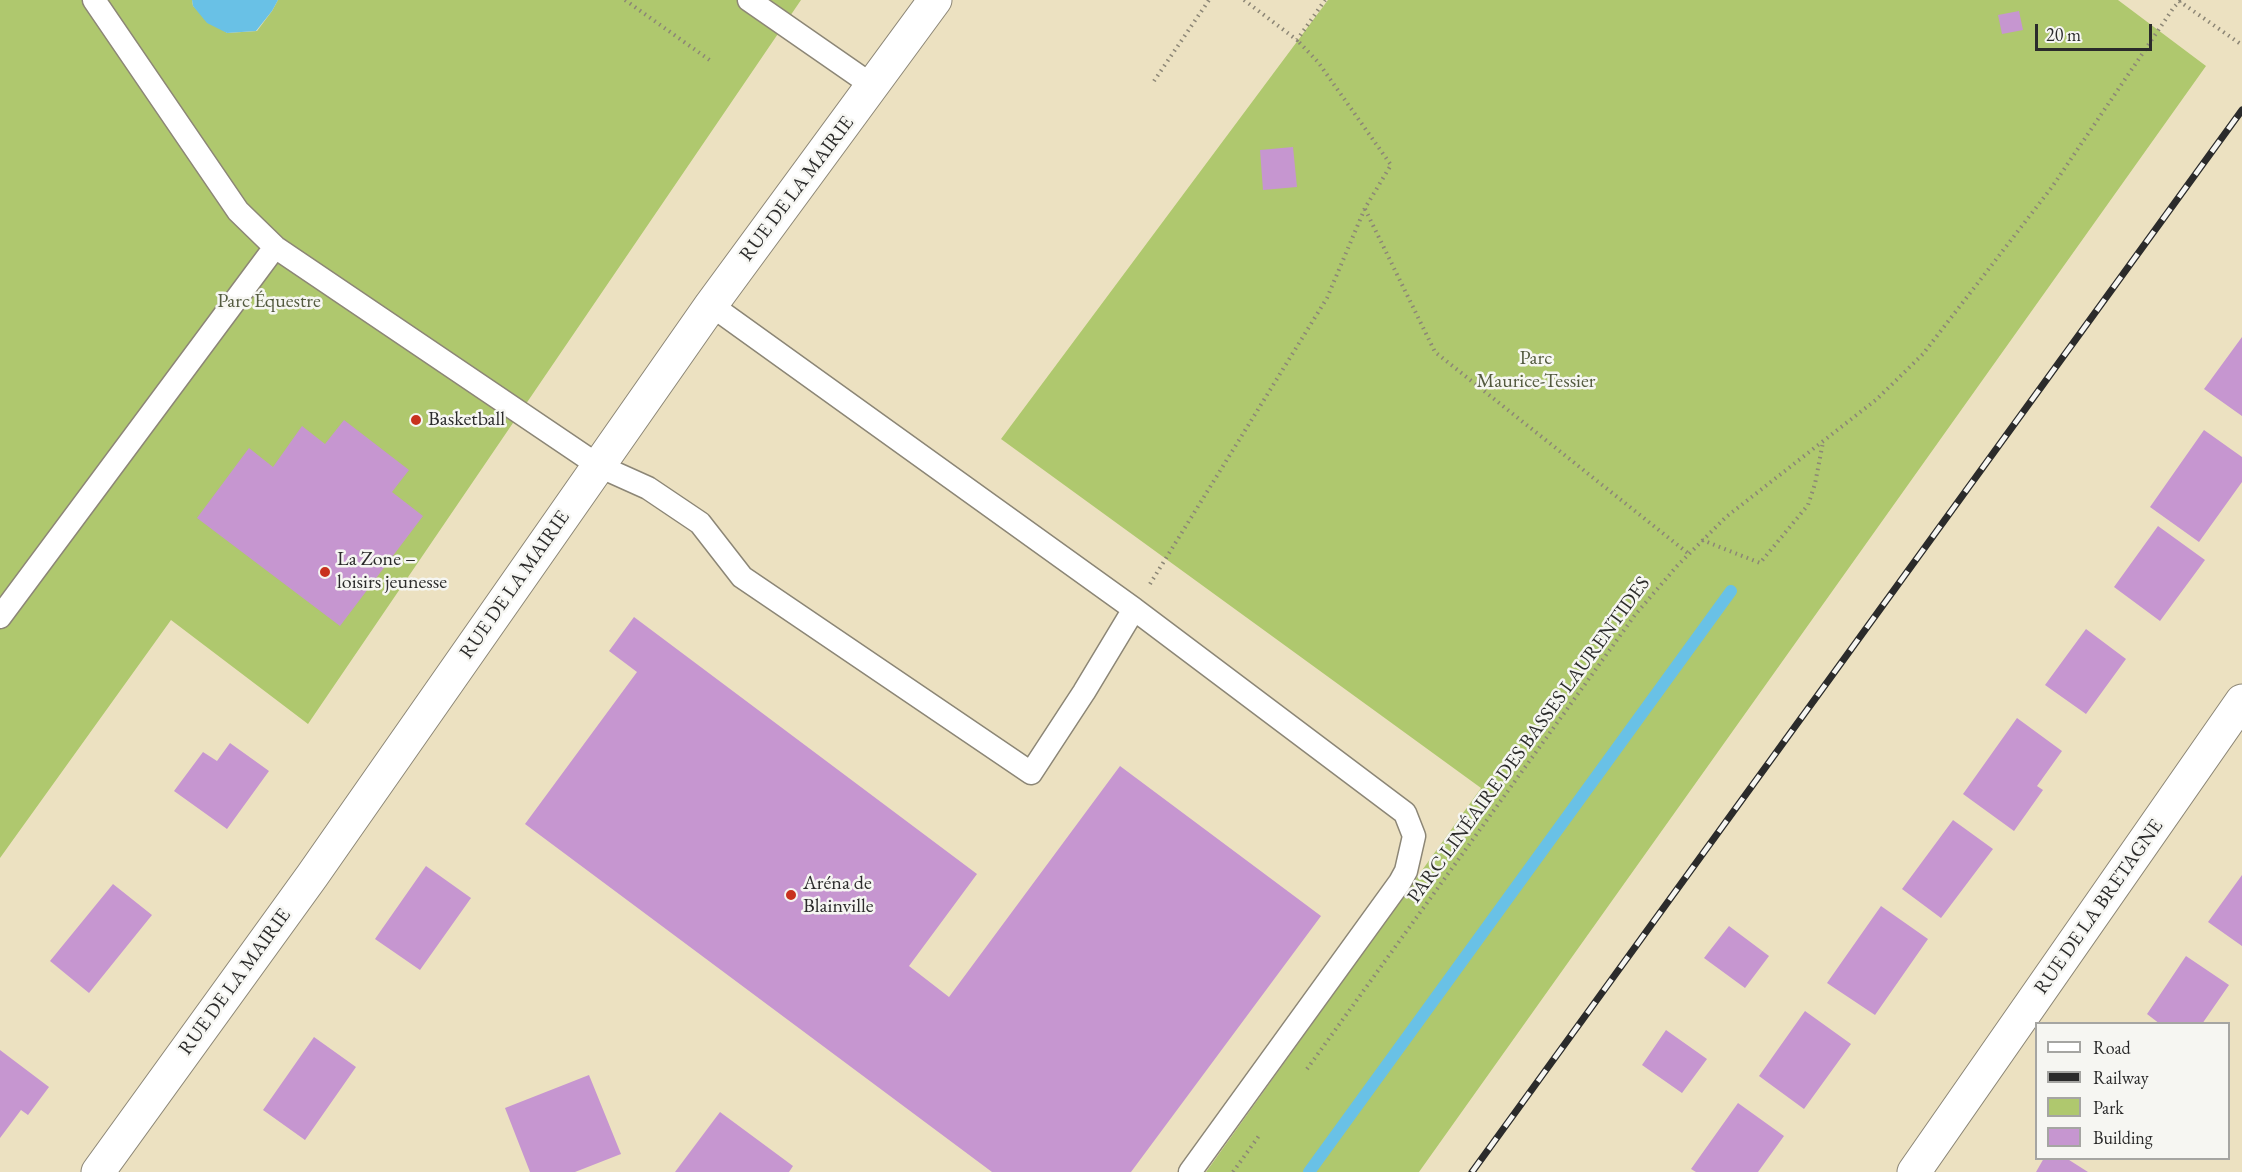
<!DOCTYPE html>
<meta charset="utf-8">
<style>
body{margin:0}
#map{position:relative;width:2242px;height:1172px;overflow:hidden;background:#ece1c1;font-family:"EB Garamond",serif}
canvas{display:block}
.legend{position:absolute;left:2035px;top:1022px;width:195px;height:138px;box-sizing:border-box;background:#f6f6f2;border:2px solid #a5a5a2;margin:0;padding:8px 10px;list-style:none;font-size:18px;color:#2b2b2b}
.legend li{display:flex;align-items:center;gap:12px;height:30px}
.legend b{width:30px;border:2px solid #a5a5a2}
.scale{position:absolute;left:2035px;top:24px;width:117px;height:27px;box-sizing:border-box;border:3px solid #2b2b2b;border-top:0;padding-left:8px;font-size:18px;line-height:21px;white-space:nowrap;color:#2b2b2b;-webkit-text-stroke:4px #f6f6f2;paint-order:stroke}
</style>
<div id="map">
<canvas width="2242" height="1172"></canvas>
<ul class="legend">
<li><b style="height:8px;background:#fff"></b>Road</li>
<li><b style="height:8px;background:#2b2b2b"></b>Railway</li>
<li><b style="height:16px;background:#afc86e"></b>Park</li>
<li><b style="height:16px;background:#c696d0"></b>Building</li>
</ul>
<div class="scale">20 m</div>
</div>
<script>
const context = document.querySelector('canvas').getContext('2d');
context.lineJoin = 'round';
function fillPath(path, color) { context.fillStyle = color; context.fill(path, 'evenodd'); }
const toPath = rows => new Path2D(rows.map(r => 'M' + r).join(''));
function stroke(path, color, width, dash) { context.strokeStyle = color; context.lineWidth = width; context.lineCap = dash ? 'butt' : 'round'; context.setLineDash(dash || []); context.stroke(path); }
function write(font, color, halo, rows, align = 'center') {
  context.font = font + ' "EB Garamond",serif'; context.lineWidth = 5; context.setLineDash([]); context.textBaseline = 'middle'; context.strokeStyle = halo; context.fillStyle = color; for (const [text, x, y, turn = 0] of rows) {
    context.save(); context.translate(x, y); context.rotate((+turn || 0) * Math.PI / 180); context.textAlign = isNaN(turn) ? turn : align; if (halo) context.strokeText(text, 0, 0); context.fillText(text, 0, 0); context.restore();
  }
}
fillPath(toPath([
 [0,0,192,0,193,6,227,33,257,31,272,11,278,0,801,0,308,724,171,620,0,858],
 [1328,0,2118,0,2206,66,1419,1172,1206,1172,1481,788,1001,439]
]), '#afc86e');
fillPath(toPath([
 [192,0,278,0,272,11,256,31,227,33,207,23,193,6]
]), '#69c1e6');
stroke(toPath([
 [1309,1172,1731,591]
]), '#69c1e6', 12);
fillPath(toPath([
 [2019,11,2023,30,2002,34,1998,15],
 [1293,147,1297,187,1263,190,1260,150],
 [2242,337,2242,416,2204,389],
 [344,420,409,470,392,492,423,516,340,626,197,518,249,448,273,467,302,426,325,444],
 [2204,430,2242,457,2242,482,2199,542,2150,507],
 [2158,526,2205,560,2160,621,2114,587],
 [634,617,977,874,909,966,949,997,1120,766,1321,916,1131,1172,992,1172,525,824,637,672,609,651],
 [2086,629,2126,659,2086,714,2045,685],
 [2017,718,2062,751,2037,786,2043,790,2014,831,1963,794],
 [230,743,269,771,227,829,174,791,203,752,217,761],
 [1953,820,1993,849,1941,918,1902,889],
 [426,866,471,898,420,970,375,939],
 [2242,875,2242,946,2208,922],
 [113,884,152,915,89,993,50,961],
 [1881,906,1928,939,1875,1015,1827,983],
 [1729,926,1769,956,1745,988,1704,958],
 [2186,956,2229,985,2202,1024,2160,1024,2147,1014],
 [1805,1011,1851,1044,1804,1109,1759,1076],
 [1666,1030,1707,1059,1682,1093,1642,1065],
 [314,1037,356,1067,305,1140,263,1110],
 [0,1050,49,1087,28,1115,21,1110,0,1138],
 [589,1075,621,1154,575,1172,530,1172,505,1108],
 [1738,1103,1784,1136,1758,1172,1696,1172,1691,1169],
 [720,1112,793,1166,789,1172,675,1172],
 [2044,1158,2066,1158,2088,1172,2036,1172]
]), '#c696d0');
const service = toPath([
 [94,0,238,211,275,247,599,466,648,488,700,523,742,577,1031,773,1084,692,1134,609,711,305],
 [749,0,873,86],
 [1134,609,1405,813,1414,836,1406,871,1400,882,1190,1172],
 [0,617,275,247]
]);
const minor = toPath([
 [98,1172,312,876,711,305,935,0],
 [1914,1172,2242,701]
]);
stroke(service, '#8c8676', 25);
stroke(minor, '#8c8676', 35);
stroke(toPath([
 [625,0,711,61],
 [1244,0,1297,40,1325,0],
 [2179,1,2242,45],
 [1154,81,1209,0],
 [1365,209,1435,352,1689,554],
 [1702,540,1760,563,1808,505,1815,484,1823,442],
 [1150,584,1327,298,1365,208,1391,165,1318,62,1297,40],
 [1307,1069,1635,615,1677,566,1726,517,1877,399,1923,354,2052,187,2174,7,2181,0],
 [1233,1172,1261,1133]
]), '#8c8676', 4, [1.5, 4.5]);
stroke(service, '#fff', 22);
stroke(minor, '#fff', 33);
const rail = toPath([
 [1472,1172,2242,110]
]);
stroke(rail, '#2b2b2b', 7);
stroke(rail, '#f6f6f2', 4.5, [14]);
for (const [x, y, r, color] of [
 [416,420,6,"#c8321e"],
 [325,572,6,"#c8321e"],
 [791,895,6,"#c8321e"]
]) { const dot = new Path2D(); dot.arc(x, y, r, 0, 2 * Math.PI); context.fillStyle = color; context.fill(dot); stroke(dot, '#f6f6f2', 2); }
write('20px', '#2b2b2b', '#f6f6f2', [
 ["RUE DE LA MAIRIE",797,189,-53],
 ["RUE DE LA MAIRIE",515,585,-55],
 ["PARC LINÉAIRE DES BASSES LAURENTIDES",1529,740,-54],
 ["RUE DE LA BRETAGNE",2099,907,-55],
 ["RUE DE LA MAIRIE",235,982,-54]
]);
write('20px', '#535a3f', '#f6f6f2', [
 ["Parc Équestre",269,302],
 ["Parc",1536,359],
 ["Maurice-Tessier",1536,382]
]);
write('20px', '#2b2b2b', '#f6f6f2', [
 ["Basketball",428,420],
 ["La Zone –",337,560],
 ["loisirs jeunesse",337,583],
 ["Aréna de",803,884],
 ["Blainville",803,907]
], 'left');
</script>
